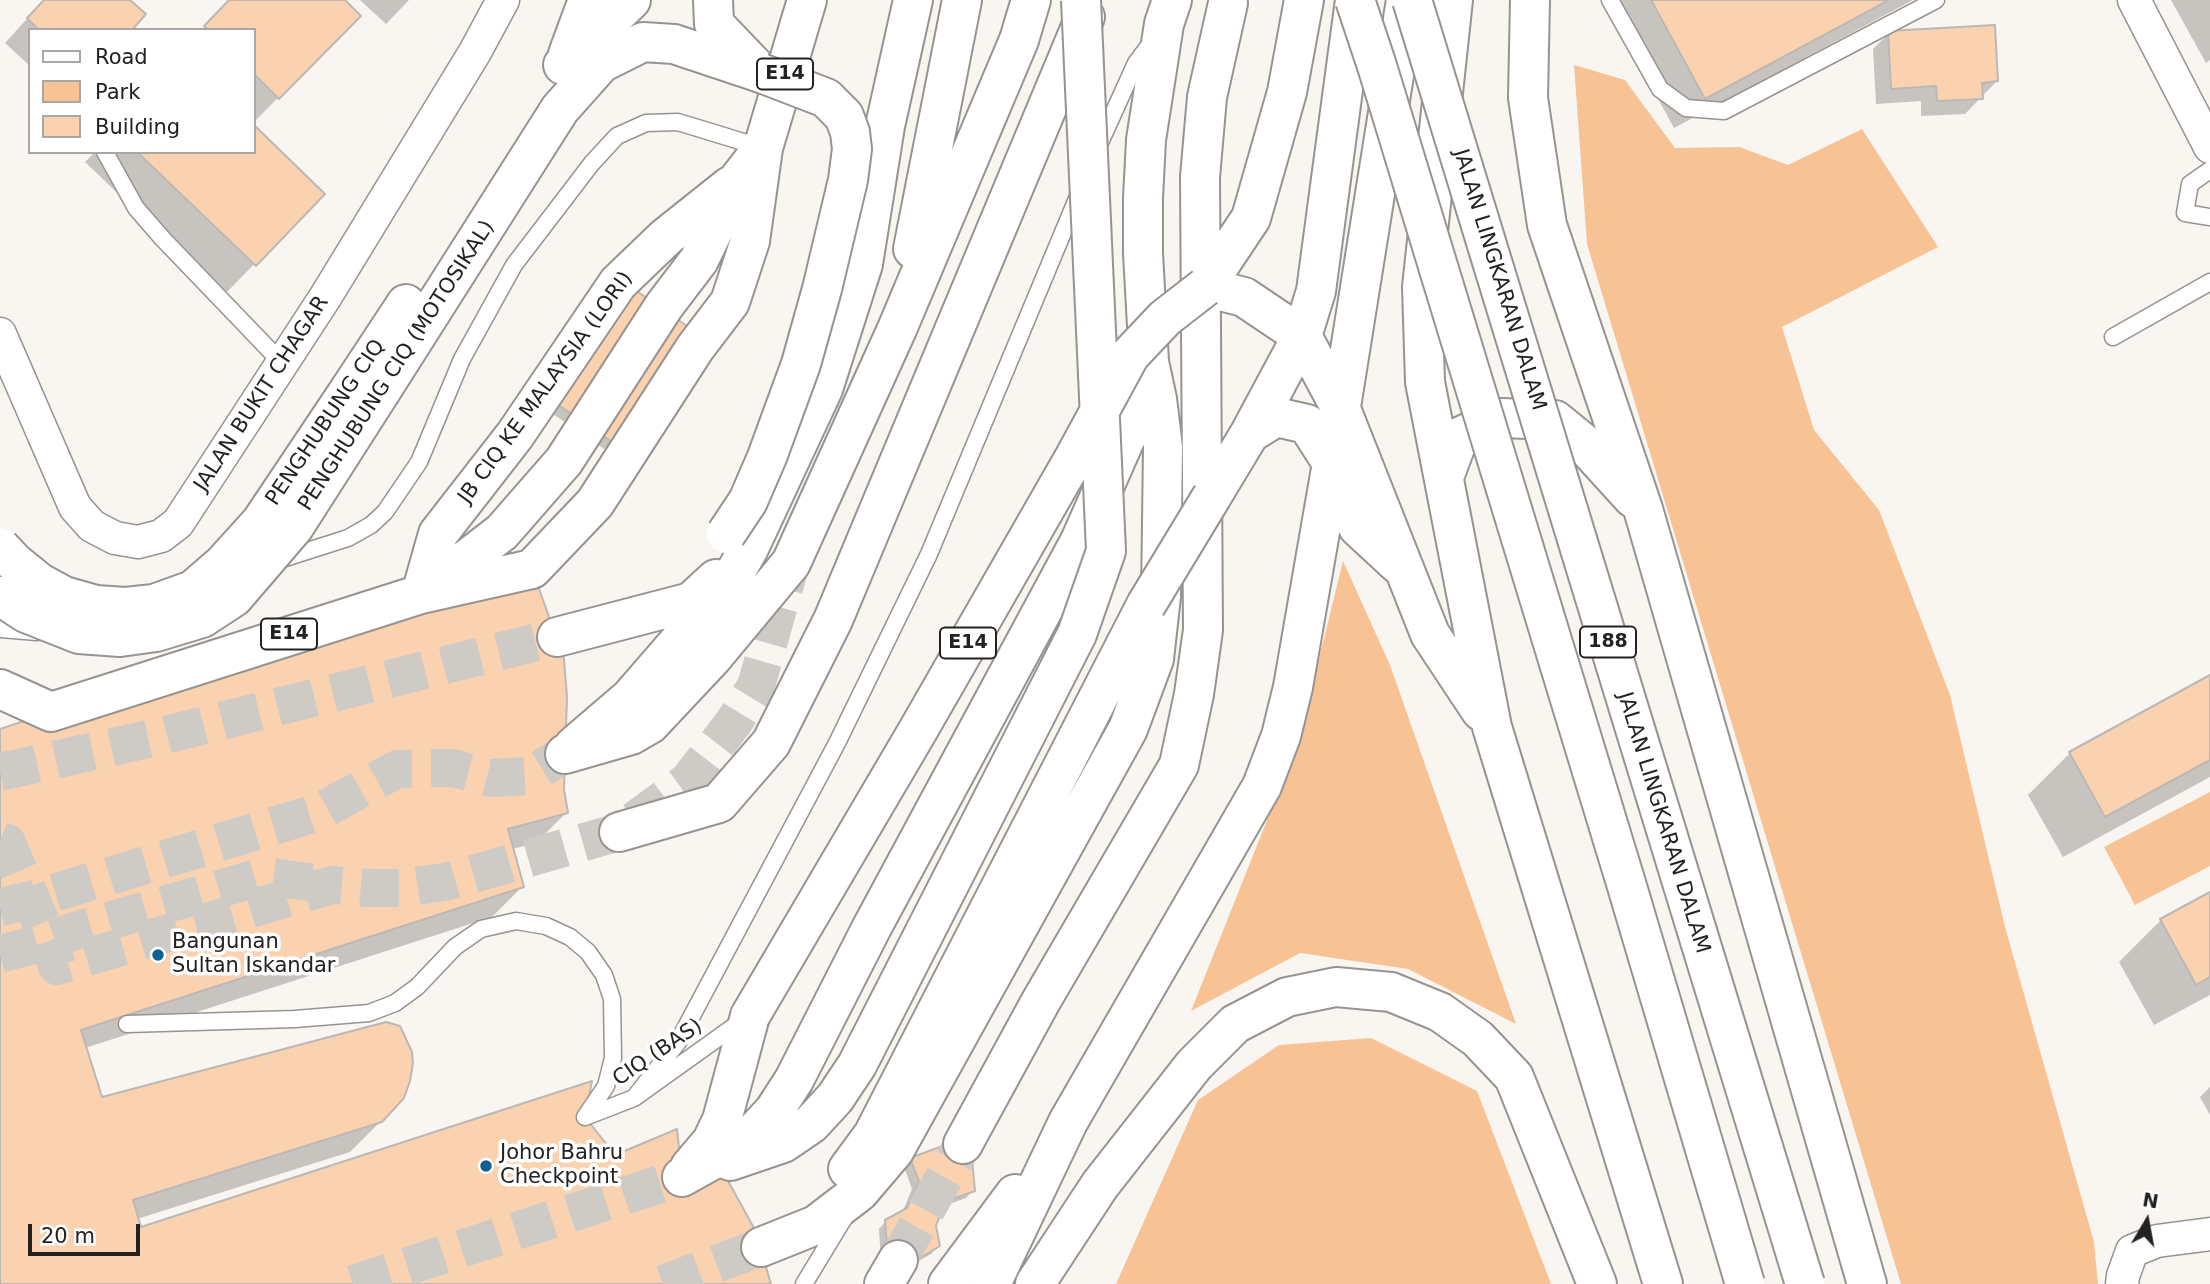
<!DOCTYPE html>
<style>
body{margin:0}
#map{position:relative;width:2210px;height:1284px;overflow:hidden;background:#f9f5f1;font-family:"DejaVu Sans",sans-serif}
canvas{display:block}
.legend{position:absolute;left:28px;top:28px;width:228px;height:126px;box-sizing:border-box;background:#fff;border:2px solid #a7a7a6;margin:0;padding:9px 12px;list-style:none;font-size:21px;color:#242221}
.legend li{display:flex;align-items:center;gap:14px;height:35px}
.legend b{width:35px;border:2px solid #a7a7a6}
.north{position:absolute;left:2112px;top:1186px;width:70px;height:70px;-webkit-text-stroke:5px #fff;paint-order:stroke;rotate:10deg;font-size:19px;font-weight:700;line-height:28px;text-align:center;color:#242221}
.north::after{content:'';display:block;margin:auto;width:24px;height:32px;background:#242221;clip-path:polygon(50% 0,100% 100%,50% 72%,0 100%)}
.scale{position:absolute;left:28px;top:1224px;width:112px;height:32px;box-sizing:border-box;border:4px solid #242221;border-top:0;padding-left:9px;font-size:21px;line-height:24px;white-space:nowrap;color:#242221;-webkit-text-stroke:5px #fff;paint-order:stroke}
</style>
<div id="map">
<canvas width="2210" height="1284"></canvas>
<ul class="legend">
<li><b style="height:9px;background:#fff"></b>Road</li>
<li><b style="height:19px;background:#f7c395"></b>Park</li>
<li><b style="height:19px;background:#fad2b0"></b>Building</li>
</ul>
<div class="north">N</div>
<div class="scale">20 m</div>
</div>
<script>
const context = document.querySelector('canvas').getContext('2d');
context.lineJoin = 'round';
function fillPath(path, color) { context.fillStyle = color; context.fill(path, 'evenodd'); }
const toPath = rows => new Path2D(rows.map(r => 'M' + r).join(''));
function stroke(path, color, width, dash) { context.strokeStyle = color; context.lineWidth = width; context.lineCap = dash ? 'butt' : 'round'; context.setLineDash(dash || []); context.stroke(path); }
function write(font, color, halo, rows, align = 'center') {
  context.font = font + ' "DejaVu Sans",sans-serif'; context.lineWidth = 7; context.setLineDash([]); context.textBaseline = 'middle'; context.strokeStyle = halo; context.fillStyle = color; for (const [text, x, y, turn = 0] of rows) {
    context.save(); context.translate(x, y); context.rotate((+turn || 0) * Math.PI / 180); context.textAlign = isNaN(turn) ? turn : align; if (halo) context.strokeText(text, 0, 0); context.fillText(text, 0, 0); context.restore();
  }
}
fillPath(toPath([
 [1574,65,1625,80,1675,148,1739,147,1788,165,1862,129,1938,247,1782,327,1814,430,1879,510,1950,695,2005,927,2094,1242,2098,1284,1901,1284,1587,244],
 [1343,561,1390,665,1516,1024,1408,969,1300,953,1191,1011,1299,740],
 [2210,792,2210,866,2135,905,2104,847],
 [1371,1038,1477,1091,1551,1284,1116,1284,1198,1100,1279,1045]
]), '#f7c395');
fillPath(toPath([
 [44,0,128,0,129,30,30,30,30,66,5,43],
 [231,0,343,0,359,16,255,121,254,30,202,30],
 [360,0,409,0,386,24],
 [1604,0,1913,0,1674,128],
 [2171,0,2210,0,2210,60,2206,63],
 [1889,33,1997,81,1965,114,1921,116,1921,101,1876,104,1873,49],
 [254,128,323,194,224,295,85,162,95,152,254,152],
 [692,332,607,451,550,412,549,369],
 [2210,677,2210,777,2063,857,2028,795,2070,753],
 [0,731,562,789,566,813,536,843,512,849,522,887,492,917,85,1048,101,1099,381,1121,350,1152,137,1219,140,1229,583,1117,614,1157,680,1179,769,1284,0,1284],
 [2210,894,2210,995,2154,1025,2119,962,2161,920],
 [2210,1087,2210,1115,2200,1097],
 [911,1160,973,1190,966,1198,941,1207,934,1226,938,1246,931,1254,899,1272,881,1262,879,1229,886,1221,902,1213,912,1189,904,1167]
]), '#0003');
const building = toPath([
 [44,0,130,0,146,14,132,30,39,30,27,18,44,0],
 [229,0,345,0,361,16,279,99,254,74,254,30,208,30,204,26,229,0],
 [1651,0,1889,0,1705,99,1651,0],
 [1995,25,1998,81,1982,83,1983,99,1937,101,1936,86,1891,89,1888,31,1995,25],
 [254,125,325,194,256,266,137,152,254,152,254,125],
 [631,287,694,331,615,444,557,404,631,287],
 [532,569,564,659,567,697,564,789,568,813,508,829,524,887,81,1030,102,1097,386,1022,400,1026,412,1052,413,1063,410,1081,404,1098,382,1122,133,1200,141,1227,592,1081,585,1117,615,1155,677,1129,682,1177,721,1168,755,1230,771,1284,0,1284,0,729,51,712,532,569],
 [2210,675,2210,760,2105,817,2069,752,2210,675],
 [2210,892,2210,977,2196,985,2160,919,2210,892],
 [956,1141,971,1148,975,1191,945,1202,936,1226,940,1246,908,1265,888,1255,885,1220,907,1208,919,1181,910,1158,956,1141]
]);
fillPath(building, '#fad2b0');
stroke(building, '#bcb8b5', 2);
stroke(toPath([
 [0,772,157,737,557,637],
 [0,840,7,843,49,941,57,966,332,885,368,888,404,888,449,881,619,832,688,781,734,722,756,686,791,563],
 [0,907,31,900,319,812,397,769,453,768,491,778,529,776,565,754],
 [0,954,49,941,74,931,264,876,317,883],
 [898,1260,963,1144],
 [353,1284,682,1177],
 [663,1284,761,1247]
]), '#cecbc7', 38, [38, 19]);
const lane = toPath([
 [1610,0,1660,89,1686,108,1724,111,1936,0],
 [1098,147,1136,63,1151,43],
 [105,152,136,208,162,238,282,363],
 [2210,170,2190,184,2185,213,2210,217],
 [2113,337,2210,282],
 [276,561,348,538,371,525,385,512,419,462,462,359,514,265,592,163,617,136,646,123,678,122,763,148],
 [0,629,37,632],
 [127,1024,295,1019,369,1013,395,1003,417,987,455,947,481,929,516,921,546,926,570,937,588,952,604,975,612,999,613,1058,606,1086,585,1117],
 [634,1098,678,1042,837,743,929,554,1079,194],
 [585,1117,634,1098,743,1020],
 [804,1284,844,1218]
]);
const street = toPath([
 [2134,0,2210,147],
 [0,334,75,507,92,526,115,538,138,542,161,536,178,523,326,296,475,52,503,0],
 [2122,1284,2123,1276,2132,1251,2157,1241,2210,1234]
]);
const primary = toPath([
 [350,389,406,304],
 [381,391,560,109,601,63,643,42,674,44,761,73]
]);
const highway = toPath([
 [713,0,714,24,761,73],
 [1304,0,1287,92,1251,218,1205,287,1244,297,1302,336,1341,409,1430,634,1481,711],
 [1453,0,1422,287,1425,382,1492,727,1663,1284],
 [1530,0,1528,98,1547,225,1643,509,1867,1284],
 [568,54,588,0],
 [563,65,631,0],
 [913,249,962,0],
 [1250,433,1276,417,1307,424,1332,463,1358,527,1398,564],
 [1444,477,1459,437,1501,418,1555,420,1582,442,1633,498],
 [1212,496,1250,433,1302,336,1316,291,1355,0],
 [432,586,502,532,564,461,664,306,699,260,738,180,755,158],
 [421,594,438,534,515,435,618,283,666,237,730,186],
 [557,637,691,602,716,579],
 [0,689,51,712,421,594,532,569,595,503,695,348,730,302,750,241,763,148,807,0],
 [574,746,630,698,728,585,749,548,823,389,863,264,885,126,913,0],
 [565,754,631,735,650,724,712,658,791,563,897,329,1019,40,1031,0],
 [619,832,719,803,771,743,833,620,1085,17],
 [963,1144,1041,1001,1179,765,1194,694,1203,630,1200,177,1207,97,1228,3],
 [730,1161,783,1143,811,1124,835,1098,857,1065,1077,634],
 [690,1167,712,1141,722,1120,750,1016],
 [848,1169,873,1135,1146,605],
 [682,1177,745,1142,774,1111,794,1080,872,927,1080,541,1127,435,1147,368],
 [761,1247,816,1225,859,1192,894,1151,1128,729,1154,659,1161,596,1163,447,1157,399,1149,362,1143,253,1143,198,1146,140,1164,24,1172,0],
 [884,1284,898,1260],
 [948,1284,1015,1194],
 [991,1284,1068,1122,1262,786,1281,736,1293,687,1332,463,1406,0],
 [1035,1284,1100,1185,1194,1065,1235,1024,1287,997,1336,987,1391,992,1440,1012,1478,1039,1514,1077,1597,1284]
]);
stroke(lane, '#979390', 19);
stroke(street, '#979390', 35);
stroke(primary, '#979390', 42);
stroke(highway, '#979390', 42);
stroke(lane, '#fff', 16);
stroke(street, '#fff', 32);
stroke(primary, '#fff', 38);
stroke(highway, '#fff', 38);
const primaryBridge = toPath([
 [0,547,14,562,40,583,64,596,96,605,126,607,154,604,193,590,222,565,261,522,350,389],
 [0,596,26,613,79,634,120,637,156,632,202,618,234,597,294,527,381,391]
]);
const highwayBridge = toPath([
 [1355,0,1377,66,1626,883,1745,1284],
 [1412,0,1805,1284],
 [726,534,748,501,767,457,801,364,822,289,848,180,852,149,850,132,844,116,826,98,761,73],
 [1146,605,1212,496],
 [1077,634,1106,551,1081,0],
 [750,1016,917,732,1073,460,1130,355,1165,318,1205,287]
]);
stroke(primaryBridge, '#979390', 42, []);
stroke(highwayBridge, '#979390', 42, []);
stroke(primaryBridge, '#fff', 38);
stroke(highwayBridge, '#fff', 38);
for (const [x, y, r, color] of [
 [158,955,7,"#106193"],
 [486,1166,7,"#106193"]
]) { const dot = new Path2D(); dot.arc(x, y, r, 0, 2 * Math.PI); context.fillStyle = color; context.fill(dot); stroke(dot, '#fff', 2.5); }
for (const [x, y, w] of [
 [785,74,56],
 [289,634,56],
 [1608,642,56],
 [968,643,56]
]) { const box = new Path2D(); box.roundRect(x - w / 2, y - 15.5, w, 31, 5); context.fillStyle = '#fff'; context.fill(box); stroke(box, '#242221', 2); }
write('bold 19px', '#242221', null, [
 ["E14",785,74],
 ["E14",289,634],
 ["188",1608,642],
 ["E14",968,643]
]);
write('21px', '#242221', '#fff', [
 ["JALAN LINGKARAN DALAM",1499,280,73],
 ["PENGHUBUNG CIQ (MOTOSIKAL)",397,366,-57],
 ["JB CIQ KE MALAYSIA (LORI)",546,388,-54],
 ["JALAN BUKIT CHAGAR",262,394,-57],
 ["PENGHUBUNG CIQ",326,423,-56],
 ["JALAN LINGKARAN DALAM",1663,823,73],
 ["CIQ (BAS)",658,1053,-34]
]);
write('21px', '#242221', '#fff', [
 ["Bangunan",172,943],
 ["Sultan Iskandar",172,967],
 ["Johor Bahru",500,1154],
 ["Checkpoint",500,1178]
], 'left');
</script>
